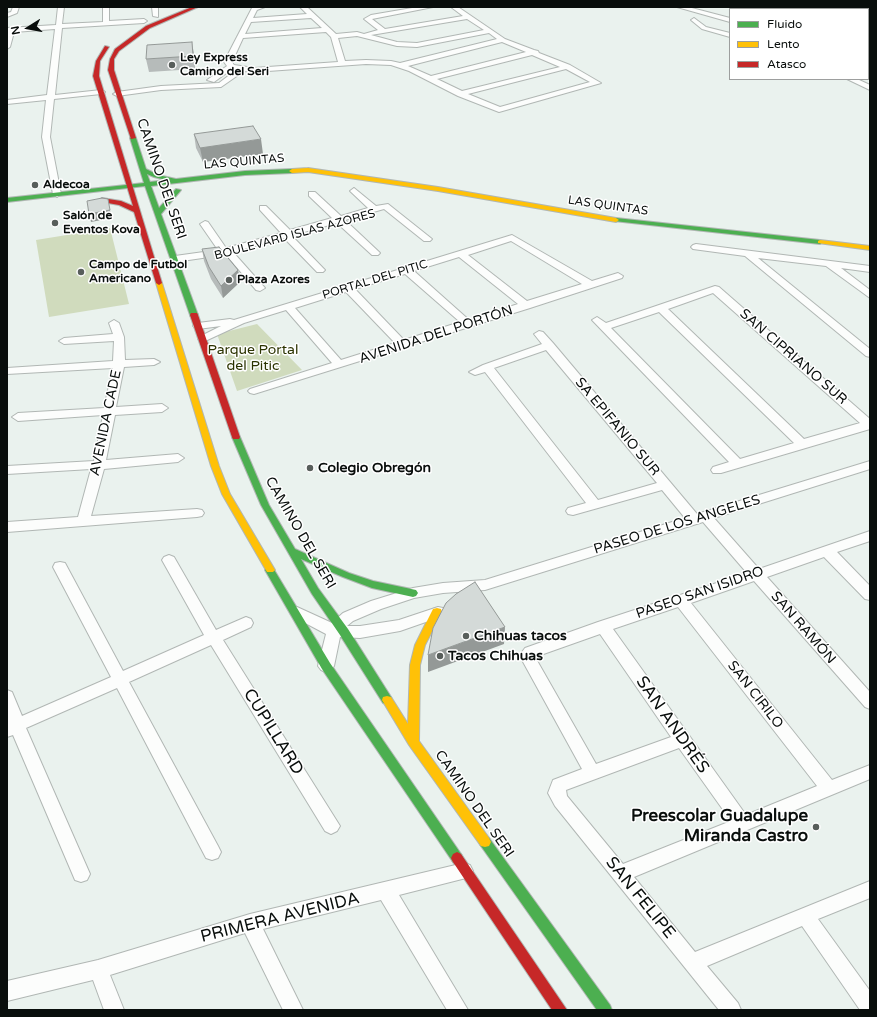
<!DOCTYPE html>
<meta charset="utf-8">
<style>
body{margin:0}
#map{position:relative;width:877px;height:1017px;overflow:hidden;background:#eaf2ee;font-family:"Varela Round",sans-serif}
canvas{display:block}
.frame{position:absolute;inset:0;border:8px solid #090e0c;pointer-events:none}
.legend{position:absolute;left:729px;top:8px;width:140px;height:72px;box-sizing:border-box;background:#fff;border:1px solid #9d9f9e;margin:0;padding:5px 7px;list-style:none;font-size:12px;color:#090e0c}
.legend li{display:flex;align-items:center;gap:8px;height:20px}
.legend b{width:20px;border:1px solid #9d9f9e}
.north{position:absolute;left:8px;top:8px;width:40px;height:40px;-webkit-text-stroke:3px #fff;paint-order:stroke;rotate:259deg;font-size:11px;font-weight:700;line-height:16px;text-align:center;color:#090e0c}
.north::after{content:'';display:block;margin:auto;width:14px;height:18px;background:#090e0c;clip-path:polygon(50% 0,100% 100%,50% 72%,0 100%)}
</style>
<div id="map">
<canvas width="877" height="1017"></canvas>
<div class="frame"></div>
<ul class="legend">
<li><b style="height:5px;background:#4caf50"></b>Fluido</li>
<li><b style="height:5px;background:#ffc107"></b>Lento</li>
<li><b style="height:5px;background:#c62828"></b>Atasco</li>
</ul>
<div class="north">N</div>
</div>
<script>
const context = document.querySelector('canvas').getContext('2d');
context.lineJoin = 'round';
function fillPath(path, color) { context.fillStyle = color; context.fill(path, 'evenodd'); }
const toPath = rows => new Path2D(rows.map(r => 'M' + r).join(''));
function stroke(path, color, width, dash) { context.strokeStyle = color; context.lineWidth = width; context.lineCap = dash ? 'butt' : 'round'; context.setLineDash(dash || []); context.stroke(path); }
function write(font, color, halo, rows, align = 'center') {
  context.font = font + ' "Varela Round",sans-serif'; context.lineWidth = 3; context.setLineDash([]); context.textBaseline = 'middle'; context.strokeStyle = halo; context.fillStyle = color; for (const [text, x, y, turn = 0] of rows) {
    context.save(); context.translate(x, y); context.rotate((+turn || 0) * Math.PI / 180); context.textAlign = isNaN(turn) ? turn : align; if (halo) context.strokeText(text, 0, 0); context.fillText(text, 0, 0); context.restore();
  }
}
fillPath(toPath([
 [747,7,870,7,870,34,868,34,868,9,752,9],
 [110,228,129,304,49,317,36,240],
 [257,324,302,370,237,391,217,334]
]), '#d0dbbd');
const street = toPath([
 [13,7,19,7,17,13,7,17,7,13,11,12,13,7],
 [58,7,64,7,62,24,103,22,103,7,109,7,109,21,144,19,147,21,144,23,62,28,55,95,101,90,105,92,101,94,54,99,50,137,61,194,57,197,53,194,42,137,46,100,7,104,7,100,47,95,55,29,14,32,10,47,7,49,7,28,56,25,58,7],
 [152,7,158,7,158,17,153,16,152,7],
 [265,7,257,10,253,18,307,14,300,7,307,7,336,34,357,32,364,34,378,30,364,19,371,15,418,7,433,7,372,19,385,29,463,16,451,7,458,7,505,39,534,50,538,51,539,53,570,65,601,83,499,112,458,96,409,71,391,65,366,64,254,72,244,71,221,87,161,90,117,96,113,94,117,92,161,86,219,83,236,70,232,69,214,82,207,80,227,66,224,62,252,8,265,7],
 [311,18,322,28,245,34,251,22,311,18],
 [467,19,484,30,417,43,397,42,371,35,467,19],
 [326,32,331,37,338,62,254,68,234,65,232,62,243,38,326,32],
 [489,33,497,39,400,63,391,61,366,60,345,61,338,38,357,36,397,46,417,47,489,33],
 [502,42,526,52,431,76,408,66,502,42],
 [532,55,560,67,462,91,437,79,532,55],
 [566,69,590,82,500,107,468,94,566,69],
 [677,7,688,7,730,18,730,22,677,7],
 [694,18,706,27,730,33,730,37,702,29,691,20,694,18],
 [868,45,870,45,870,49,868,49,868,45],
 [847,79,857,79,870,85,870,90,847,79],
 [354,188,376,206,388,204,432,239,430,241,424,241,384,209,345,220,378,251,380,253,378,255,372,255,337,223,293,235,294,238,323,268,325,270,323,272,317,272,284,238,233,252,265,288,260,291,256,290,228,257,223,255,175,262,170,259,175,256,218,250,200,224,205,221,208,222,226,248,281,233,260,210,260,206,266,206,290,230,332,218,309,196,309,192,315,192,341,216,368,208,350,191,354,188],
 [512,235,592,281,618,273,623,276,622,278,530,308,254,394,250,393,248,391,250,389,332,363,286,310,244,323,203,342,198,339,199,337,221,326,198,329,193,326,198,323,230,319,234,320,512,235],
 [511,241,582,284,527,301,468,255,511,241],
 [459,257,518,304,469,320,414,271,459,257],
 [405,274,460,322,404,340,355,289,405,274],
 [346,292,395,343,341,360,295,308,346,292],
 [696,244,870,266,870,272,841,268,870,290,870,298,826,266,758,258,870,349,870,357,866,356,745,256,693,249,691,247,693,245,696,244],
 [715,286,719,287,870,419,870,429,721,473,713,473,711,470,713,467,729,462,592,320,597,317,606,323,715,286],
 [713,293,860,423,804,439,668,309,713,293],
 [659,312,794,443,740,459,611,328,659,312],
 [114,320,119,323,124,337,125,360,154,359,160,362,154,365,124,367,116,407,162,404,168,408,162,412,115,415,106,460,178,454,184,458,178,462,104,469,91,516,197,509,202,510,204,513,202,516,197,517,7,532,7,522,78,517,91,469,7,474,7,466,94,461,103,415,18,421,12,417,18,413,104,408,113,368,7,374,7,368,113,361,114,341,64,344,59,341,64,338,113,334,109,323,114,320],
 [539,331,543,332,553,343,697,514,870,461,870,469,714,518,759,569,870,531,870,541,837,552,870,586,870,600,865,599,824,557,767,577,870,692,870,709,865,707,754,581,691,603,832,780,870,765,870,779,634,877,695,952,870,881,870,898,818,919,870,991,870,1010,860,1010,802,926,707,966,738,1003,741,1010,719,1010,555,806,548,793,553,780,582,769,522,660,520,656,522,652,525,648,598,622,747,573,703,522,485,590,443,593,414,598,381,609,353,621,347,626,360,626,399,620,438,607,443,608,445,612,443,616,400,631,360,638,340,637,334,666,331,670,326,672,321,670,318,666,326,634,292,616,290,612,292,608,297,607,332,623,343,613,371,601,413,588,443,583,485,580,685,518,662,490,573,515,568,514,566,511,568,508,586,503,485,372,475,375,469,372,483,365,542,344,534,334,539,331],
 [546,350,657,483,598,500,494,368,546,350],
 [678,607,817,786,746,815,613,629,678,607],
 [600,634,671,737,596,764,535,657,600,634],
 [679,748,731,821,623,864,567,796,566,790,679,748],
 [169,555,174,557,216,630,246,617,251,619,253,623,251,627,223,640,340,826,337,831,331,834,325,831,211,645,129,682,218,846,221,852,218,858,212,860,206,858,117,688,26,728,90,874,87,880,81,882,75,880,13,735,7,737,7,690,12,692,22,716,111,677,53,567,55,563,60,562,65,563,123,671,204,635,162,560,164,557,169,555],
 [464,863,470,865,473,871,470,877,399,895,468,1010,447,1010,381,900,263,929,303,1010,283,1010,245,933,110,975,124,1010,104,1010,93,980,7,1001,7,981,98,960,250,914,464,863]
]);
const fast = toPath([
 [133,136,136,138,146,169,158,175,176,179,245,171,292,169,295,171,292,173,245,175,151,186,159,208,176,189,181,190,161,214,198,315,197,317,191,317,190,315,145,186,7,202,7,198,144,183,130,138,133,136],
 [147,174,154,177,166,180,150,182,147,174],
 [616,218,820,240,823,242,820,244,614,221,614,219,616,218],
 [236,434,240,437,269,505,295,549,349,573,373,581,416,590,418,593,416,596,413,597,372,588,343,577,301,559,318,588,348,629,391,697,392,700,391,703,387,704,383,703,340,635,312,594,261,505,232,437,236,434],
 [270,567,273,568,330,663,461,854,463,858,461,862,457,864,453,862,322,669,265,570,267,568,270,567],
 [485,837,489,838,610,1005,612,1010,597,1010,481,846,479,842,481,838,485,837]
]);
const slow = toPath([
 [308,168,438,187,616,218,619,220,616,222,438,191,308,172,292,173,289,171,292,169,308,168],
 [820,240,870,246,870,250,818,243,818,241,820,240],
 [159,281,162,283,219,466,230,494,275,570,273,572,267,572,222,494,211,466,156,283,159,281],
 [437,608,441,609,442,612,425,645,420,665,419,741,489,838,491,842,489,846,485,847,481,846,409,745,382,700,383,697,387,696,391,697,408,724,410,665,415,645,433,609,437,608]
]);
const jam = toPath([
 [192,7,198,7,150,28,119,51,114,59,114,70,136,138,131,139,108,70,110,59,115,49,146,26,192,7],
 [105,46,109,47,100,61,99,76,162,283,159,285,156,283,134,212,119,205,102,202,99,200,102,198,121,201,133,206,93,76,96,61,105,46],
 [191,313,197,313,198,315,240,437,239,439,233,439,232,437,190,315,191,313],
 [457,852,461,854,567,1010,552,1010,453,862,451,858,453,854,457,852]
]);
stroke(street, '#b1b7b4', 2);
stroke(fast, '#b1b7b4', 2);
stroke(slow, '#b1b7b4', 2);
stroke(jam, '#b1b7b4', 2);
fillPath(street, '#fcfdfc');
fillPath(fast, '#4caf50');
fillPath(slow, '#ffc107');
fillPath(jam, '#c62828');
fillPath(toPath([
 [194,55,195,69,149,72,146,59],
 [194,134,263,154,203,162,196,148],
 [202,249,238,270,240,282,223,298,211,279,204,261]
]), '#b6bbba');
fillPath(toPath([
 [192,42,194,55,195,69,193,56],
 [261,139,263,154,203,162,200,148],
 [110,210,112,218,91,222,89,214],
 [238,270,240,282,223,298,221,286],
 [505,627,504,644,428,672,428,655]
]), '#949997');
const building = toPath([
 [192,42,193,56,146,59,147,45,192,42],
 [253,126,261,139,200,148,194,134,253,126],
 [102,198,108,199,110,210,89,214,87,201,102,198],
 [219,247,238,270,221,286,209,267,202,249,219,247],
 [475,582,505,627,428,655,433,628,446,603,456,594,475,582]
]);
fillPath(building, '#d4dad8');
stroke(building, '#949997', 1);
for (const [x, y, r, color] of [
 [172,65,4,"#585e5b"],
 [35,185,4,"#585e5b"],
 [55,223,4,"#585e5b"],
 [81,272,4,"#585e5b"],
 [229,280,4,"#585e5b"],
 [310,468,4,"#585e5b"],
 [466,636,4,"#585e5b"],
 [440,656,4,"#585e5b"],
 [816,827,4,"#585e5b"]
]) { const dot = new Path2D(); dot.arc(x, y, r, 0, 2 * Math.PI); context.fillStyle = color; context.fill(dot); stroke(dot, '#fff', 1.5); }
write('bold 12px', '#090e0c', '#fff', [
 ["Ley Express",180,58],
 ["Camino del Seri",180,72],
 ["Aldecoa",43,185],
 ["Salón de",63,216],
 ["Eventos Kova",63,230],
 ["Campo de Futbol",89,265],
 ["Americano",89,279],
 ["Plaza Azores",237,280]
], 'left');
write('12px', '#090e0c', '#fff', [
 ["LAS QUINTAS",244,162,-5],
 ["LAS QUINTAS",608,206,8],
 ["BOULEVARD ISLAS AZORES",295,235,-15],
 ["PORTAL DEL PITIC",375,280,-17]
]);
write('14px', '#090e0c', '#fff', [
 ["CAMINO DEL SERI",161,179,71],
 ["AVENIDA DEL PORTÓN",436,335,-18],
 ["SAN CIPRIANO SUR",793,357,41],
 ["AVENIDA CADE",106,423,-78],
 ["SA EPIFANIO SUR",617,427,50],
 ["PASEO DE LOS ANGELES",677,525,-17],
 ["CAMINO DEL SERI",300,533,60],
 ["PASEO SAN ISIDRO",700,593,-19],
 ["SAN RAMÓN",803,628,49],
 ["SAN CIRILO",755,695,52],
 ["CAMINO DEL SERI",474,804,55]
]);
write('14px', '#2b3301', '#fff', [
 ["Parque Portal",253,350],
 ["del Pitic",253,366]
]);
write('bold 14px', '#090e0c', '#fff', [
 ["Colegio Obregón",318,468],
 ["Chihuas tacos",474,636],
 ["Tacos Chihuas",448,656]
], 'left');
write('17px', '#090e0c', '#fff', [
 ["SAN ANDRÉS",672,725,55],
 ["CUPILLARD",273,732,58],
 ["SAN FELIPE",640,898,51],
 ["PRIMERA AVENIDA",280,918,-14]
]);
write('bold 17px', '#090e0c', '#fff', [
 ["Preescolar Guadalupe",808,817],
 ["Miranda Castro",808,837]
], 'right');
</script>
